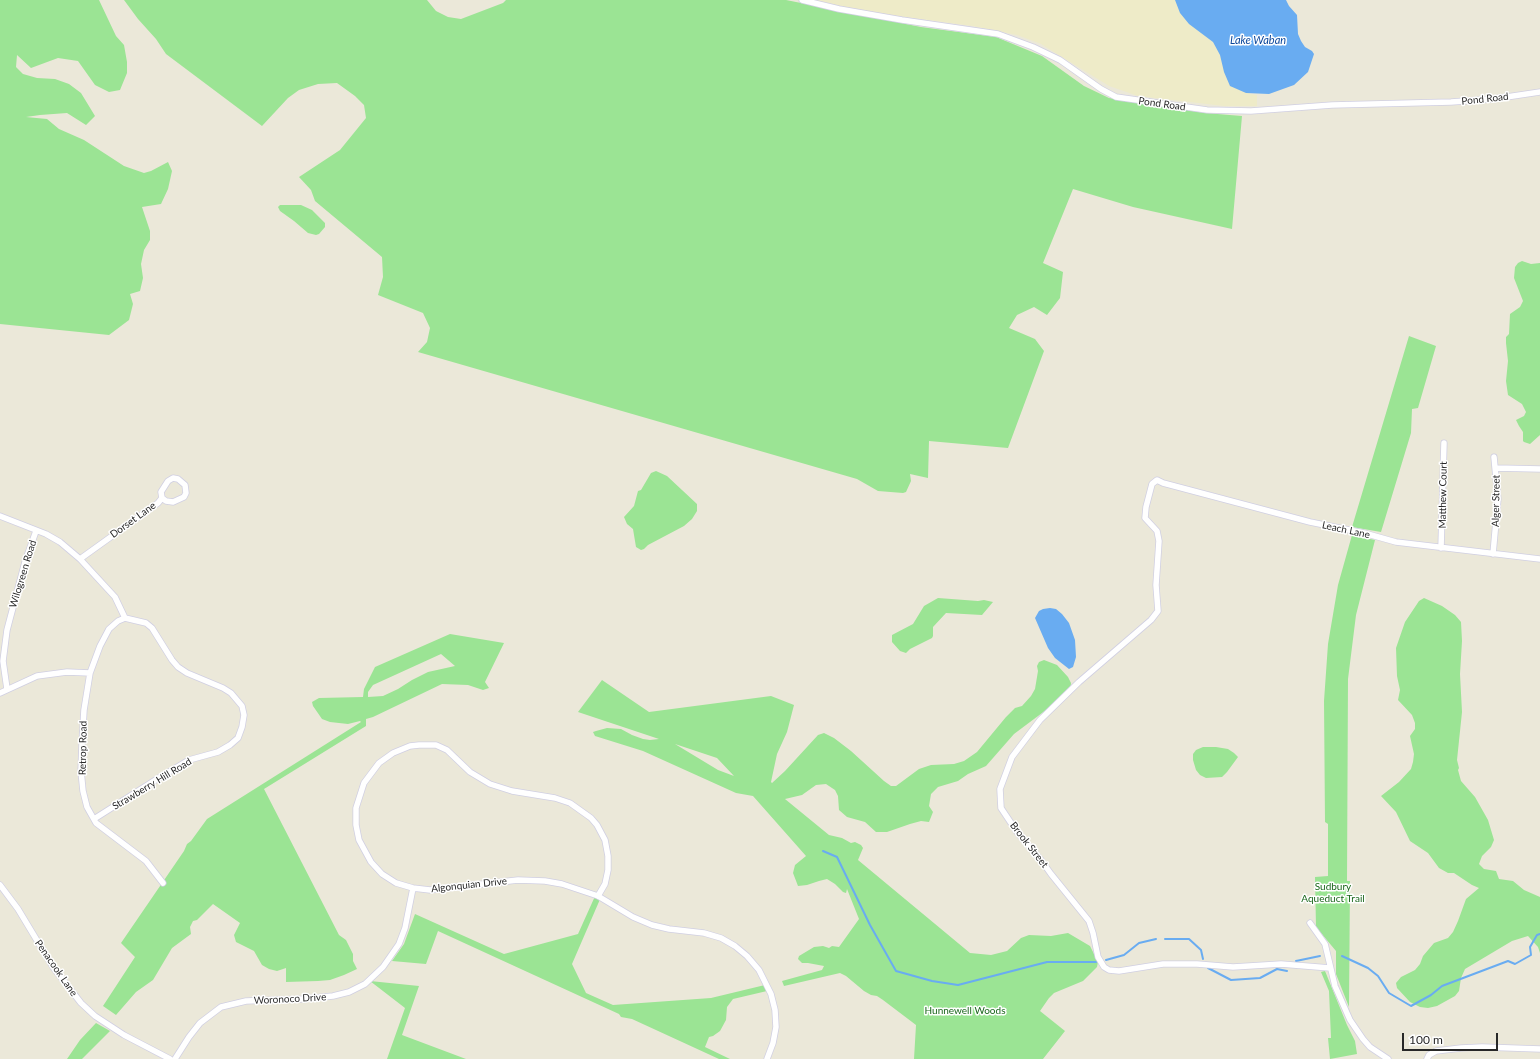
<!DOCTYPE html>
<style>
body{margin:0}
#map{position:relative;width:1540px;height:1059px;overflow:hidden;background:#ebe8d9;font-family:Lato,sans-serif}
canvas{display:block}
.scale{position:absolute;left:1402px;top:1033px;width:96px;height:18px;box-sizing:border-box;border:2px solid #282828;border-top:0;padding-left:5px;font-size:12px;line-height:14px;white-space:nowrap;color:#282828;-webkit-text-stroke:3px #fff;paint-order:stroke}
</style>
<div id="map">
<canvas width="1540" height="1059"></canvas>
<div class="scale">100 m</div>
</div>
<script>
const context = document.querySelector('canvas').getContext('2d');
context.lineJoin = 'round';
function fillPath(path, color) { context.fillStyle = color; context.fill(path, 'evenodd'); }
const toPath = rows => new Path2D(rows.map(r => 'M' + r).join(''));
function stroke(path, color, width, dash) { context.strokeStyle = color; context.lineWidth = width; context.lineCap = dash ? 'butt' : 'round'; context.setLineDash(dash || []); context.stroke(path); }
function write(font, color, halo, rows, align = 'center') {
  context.font = font + ' Lato,sans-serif'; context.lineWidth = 3; context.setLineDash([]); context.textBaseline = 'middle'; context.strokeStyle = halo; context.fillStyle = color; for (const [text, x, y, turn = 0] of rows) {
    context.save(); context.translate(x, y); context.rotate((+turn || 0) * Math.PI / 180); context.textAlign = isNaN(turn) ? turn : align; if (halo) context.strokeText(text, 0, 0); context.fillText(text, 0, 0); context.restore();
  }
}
fillPath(toPath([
 [804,0,1177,0,1208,30,1250,94,1257,95,1257,106,1224,106,1138,96,1109,86,1041,44,1017,35,973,26,823,6]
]), '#eeebc8');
fillPath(toPath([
 [0,0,99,0,116,36,124,45,127,62,127,73,120,90,109,92,95,85,78,61,58,58,31,68,17,55,16,67,23,74,37,78,55,79,69,84,81,93,95,116,86,125,67,113,40,115,26,117,47,119,59,129,84,140,124,166,144,173,151,171,168,162,172,171,168,189,161,204,142,207,150,231,150,240,144,250,141,264,143,278,140,291,130,294,133,304,129,320,109,335,0,324],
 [124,0,427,0,436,11,448,17,461,19,503,3,506,0,786,0,921,27,996,37,1042,56,1084,86,1109,98,1205,113,1242,116,1232,229,1133,207,1073,189,1043,263,1063,272,1060,298,1047,315,1034,307,1017,315,1009,328,1035,339,1044,351,1008,448,929,441,928,478,910,474,911,481,906,492,903,493,878,491,857,479,418,352,427,342,430,328,423,313,378,295,383,277,382,257,315,201,311,190,299,177,340,150,366,118,364,105,355,96,337,83,318,84,299,90,288,98,262,126,166,54,156,39,138,19],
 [280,205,301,205,312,210,325,223,325,227,319,234,316,235,308,233,294,221,280,211,278,207],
 [1522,261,1531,264,1540,263,1540,435,1530,444,1524,442,1523,441,1523,432,1519,426,1516,420,1524,416,1526,412,1522,404,1508,395,1506,381,1508,361,1506,343,1506,337,1509,334,1510,314,1520,307,1523,301,1514,278,1515,267,1518,263],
 [1409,336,1436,346,1418,408,1412,409,1411,433,1381,532,1352,527],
 [656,471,667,476,697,504,697,511,692,519,684,526,648,545,644,549,641,550,636,547,633,529,627,524,624,517,634,506,638,491,641,490,651,473],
 [1352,535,1375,540,1356,615,1348,679,1347,881,1350,881,1349,1007,1336,974,1336,951,1316,927,1315,877,1328,876,1328,824,1325,822,1324,701,1328,644,1338,585],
 [938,598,978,601,984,600,993,602,982,615,946,613,933,627,933,636,932,638,910,649,906,653,900,651,892,642,892,635,913,624,924,606],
 [1424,598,1442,606,1455,615,1461,622,1462,641,1460,674,1462,712,1457,760,1459,768,1458,770,1461,781,1475,797,1488,820,1494,840,1491,847,1482,856,1479,864,1484,869,1496,871,1499,879,1513,881,1524,890,1540,897,1540,953,1538,947,1528,936,1512,941,1465,969,1461,978,1459,991,1455,996,1437,1006,1428,1008,1420,1007,1410,1002,1397,988,1396,983,1401,977,1415,970,1420,964,1423,956,1434,943,1448,938,1453,932,1458,921,1466,899,1479,888,1472,885,1454,873,1448,873,1439,868,1428,853,1410,841,1396,812,1381,796,1399,782,1411,769,1413,762,1414,754,1410,736,1415,729,1415,723,1412,715,1398,700,1400,690,1397,676,1396,648,1405,622,1419,601],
 [450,634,504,643,485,682,489,688,483,690,468,685,442,684,373,717,366,719,366,726,264,789,339,935,346,940,353,954,353,961,357,969,344,975,330,980,318,981,286,982,286,968,277,971,269,969,262,965,254,951,236,942,234,935,240,923,213,904,197,920,193,921,190,927,191,934,172,948,153,980,136,992,116,1015,103,1006,135,957,121,943,184,851,187,844,191,841,207,819,361,722,360,721,348,724,330,722,322,719,313,706,312,702,319,698,363,697,364,689,375,667],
 [441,654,455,666,428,672,412,680,398,689,383,696,368,697,368,692,373,685],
 [1044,660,1057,665,1068,677,1071,683,1070,692,1014,734,986,766,968,774,958,781,938,787,931,794,929,806,933,812,929,822,921,821,910,824,887,832,876,832,865,822,847,817,839,810,838,796,835,790,826,784,816,785,802,795,785,799,829,835,842,838,851,843,855,842,861,845,863,848,858,860,970,953,991,955,1007,951,1021,938,1029,935,1051,936,1068,933,1090,946,1098,962,1097,967,1083,981,1054,993,1049,998,1040,1011,1065,1031,1043,1059,914,1059,916,1025,883,1000,877,996,871,995,864,991,846,976,840,973,784,986,782,981,822,970,824,966,808,963,802,963,798,959,799,956,814,947,823,946,829,948,832,946,839,947,859,919,847,889,846,893,843,892,835,884,827,879,819,881,807,885,798,886,793,873,795,865,806,856,753,796,736,793,643,751,595,736,593,732,596,731,607,728,621,729,632,735,643,739,650,740,659,739,578,712,602,680,649,712,771,696,794,705,787,732,777,754,771,782,772,783,785,771,818,735,824,733,834,738,851,751,884,781,891,786,896,786,919,769,931,765,954,764,964,761,977,752,1006,717,1015,708,1022,706,1031,696,1035,689,1038,671,1037,666,1039,662],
 [675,744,717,758,734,776,718,770],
 [1203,747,1216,747,1228,749,1234,753,1238,757,1227,772,1222,777,1206,778,1200,775,1196,770,1193,760,1193,754,1196,750],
 [596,894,601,897,572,964,586,993,613,1005,711,998,765,985,767,991,733,999,727,1007,726,1020,720,1031,713,1036,709,1037,705,1047,730,1059,719,1059,632,1019,621,1017,619,1014,438,931,426,964,392,961,404,944,415,914,504,954,578,934],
 [1325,971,1347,1025,1355,1041,1357,1054,1330,1059,1328,1038,1331,1038,1329,991,1321,972],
 [370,981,419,986,402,1035,466,1059,387,1059,405,1008],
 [96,1023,110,1031,82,1059,67,1059,80,1040]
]), '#9be494');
fillPath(toPath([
 [1175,0,1286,0,1289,6,1297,15,1298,34,1301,41,1305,47,1312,51,1314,54,1308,72,1294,85,1269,94,1246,93,1230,86,1224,72,1220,55,1213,42,1189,24,1180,13],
 [1050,608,1056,609,1062,614,1069,623,1075,640,1076,657,1073,667,1069,669,1055,658,1048,648,1035,618,1039,611,1043,609]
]), '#69acf1');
stroke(toPath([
 [823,851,837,857,870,925,896,971,932,981,958,985,1047,962,1096,962],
 [1165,939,1189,939,1201,950,1203,959],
 [1342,956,1368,968,1378,976,1389,993,1411,1006,1431,995,1442,986,1508,961,1515,964,1531,955,1530,947,1537,935,1540,934],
 [1106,960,1124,955,1139,943,1156,939],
 [1296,961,1320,956],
 [1208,968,1231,980,1260,978,1277,969,1287,971]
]), '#69acf1', 2);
const minor = toPath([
 [802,0,839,9,902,20,998,34,1033,47,1060,60,1101,89,1116,97,1207,110,1251,111,1332,105,1451,102,1493,99,1540,92],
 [1496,468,1540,469],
 [0,516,46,534,60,542,80,559,115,597,125,618,146,623,152,628,172,660,178,667,187,673,223,688,231,693,242,706,244,715,242,727,238,738,230,745,218,752,189,760,157,779,94,819],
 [1441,548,1444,443],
 [1493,554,1498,499,1494,457],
 [80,559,158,503,162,498,161,492,168,481,173,478,178,479,185,485,186,493,184,497,173,502,166,501,162,498],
 [125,618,118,621,109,629,100,646,90,673,84,710,82,744,81,771,83,791,87,807,96,823,146,861,163,883],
 [7,689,3,661,7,630,25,562,36,531],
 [0,693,37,676,67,672,90,673],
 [0,885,18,909,53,967,81,1003,95,1016,124,1035,170,1059],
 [598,896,605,884,608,870,608,856,605,840,597,825,591,818,570,803,555,798,512,791,490,784,470,772,447,750,436,745,419,745,410,746,393,753,379,763,364,783,356,808,356,825,359,840,371,862,382,874,396,883,413,888,430,890,518,880,545,881,562,884,598,896,633,917,652,925,669,929,704,933,721,938,735,946,747,956,759,970,771,994,775,1010,776,1027,773,1043,767,1059],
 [1310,923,1325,944,1335,986,1350,1020,1363,1039,1370,1047,1388,1059],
 [1330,968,1281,964,1233,967,1197,964,1163,964,1119,971,1109,970,1104,967,1098,957,1093,933,1089,921,1051,874,1041,860,1017,832,1001,808,1000,789,1012,757,1040,720,1079,682,1151,620,1158,611,1156,585,1159,541,1157,531,1145,518,1146,507,1152,484,1157,480,1163,483,1310,522,1364,533,1396,542,1540,559],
 [175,1059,189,1037,200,1023,221,1007,246,1001,303,999,333,996,349,992,365,984,383,967,399,944,405,928,413,888],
 [1427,1059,1429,1055,1436,1051,1461,1048,1482,1047,1540,1049]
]);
stroke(minor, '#d0cfe2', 7);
stroke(minor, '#fff', 5.5);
write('10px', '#282828', '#fff', [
 ["Pond Road",1485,99,-6],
 ["Pond Road",1162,104,8],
 ["Matthew Court",1443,495,-89],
 ["Alger Street",1496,501,-89],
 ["Dorset Lane",133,520,-36],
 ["Leach Lane",1346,530,12],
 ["Wilogreen Road",23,574,-73],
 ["Retrop Road",83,748,-89],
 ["Strawberry Hill Road",152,784,-31],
 ["Brook Street",1029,845,52],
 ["Algonquian Drive",469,885,-6],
 ["Penacook Lane",56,968,55],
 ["Woronoco Drive",290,999,-3]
]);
write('10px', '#18661a', '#fff', [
 ["Sudbury",1333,887],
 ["Aqueduct Trail",1333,899],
 ["Hunnewell Woods",965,1011]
]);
write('italic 11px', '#0a469b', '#fff', [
 ["Lake Waban",1258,40]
]);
</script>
